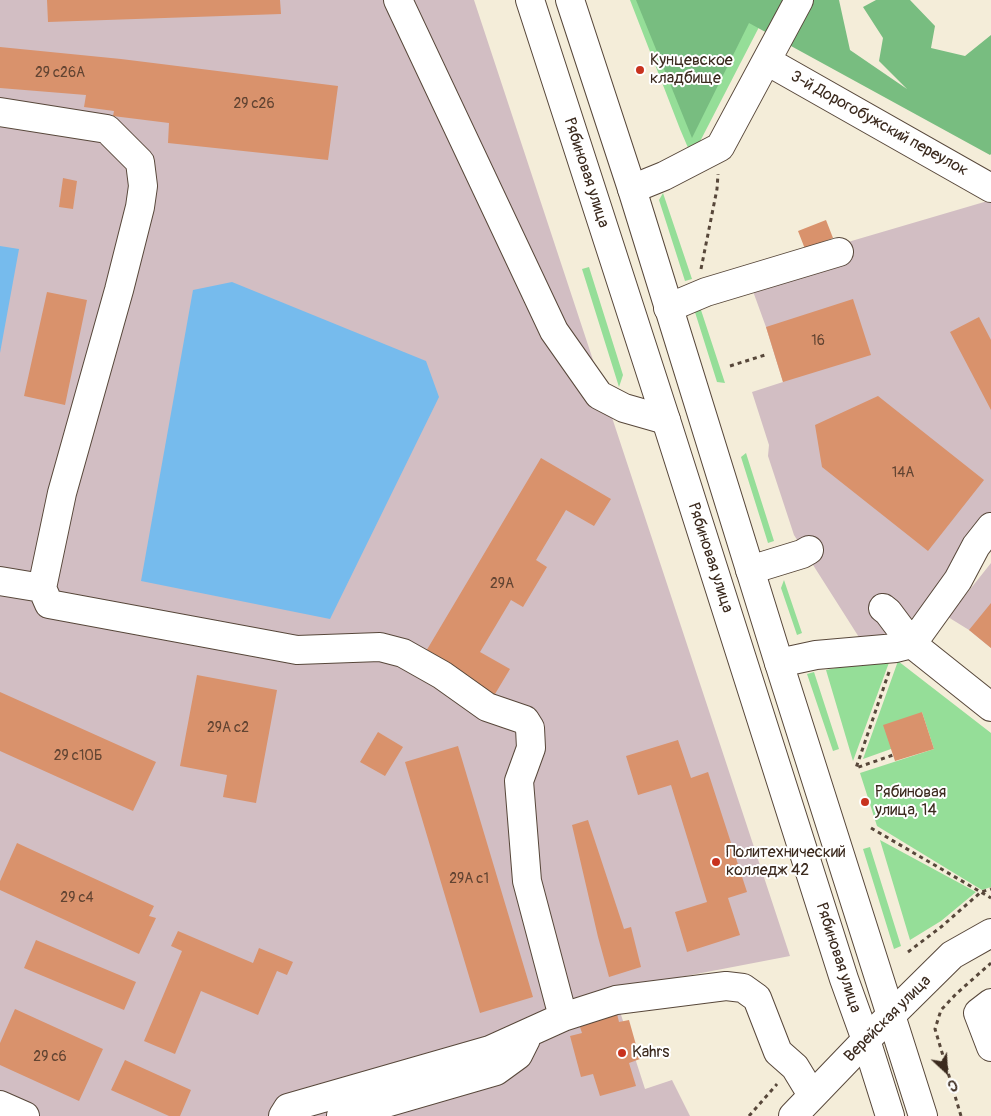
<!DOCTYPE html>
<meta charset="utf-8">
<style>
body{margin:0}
#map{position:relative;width:991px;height:1116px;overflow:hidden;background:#f4edd9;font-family:Pangolin,sans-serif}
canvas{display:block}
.north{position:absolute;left:921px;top:1046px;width:50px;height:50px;-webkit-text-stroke:4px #fff;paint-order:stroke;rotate:155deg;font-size:14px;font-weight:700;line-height:20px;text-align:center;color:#3b2a1e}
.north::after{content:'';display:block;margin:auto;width:18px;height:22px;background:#3b2a1e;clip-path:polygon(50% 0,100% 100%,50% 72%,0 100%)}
</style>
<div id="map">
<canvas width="991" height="1116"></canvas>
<div class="north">С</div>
</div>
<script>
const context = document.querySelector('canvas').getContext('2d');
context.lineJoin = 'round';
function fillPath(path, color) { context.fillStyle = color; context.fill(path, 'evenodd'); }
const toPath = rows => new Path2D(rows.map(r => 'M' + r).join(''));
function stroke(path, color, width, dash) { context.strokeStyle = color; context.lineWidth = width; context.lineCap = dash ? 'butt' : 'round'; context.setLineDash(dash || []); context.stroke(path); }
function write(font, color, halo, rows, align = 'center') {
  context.font = font + ' Pangolin,sans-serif'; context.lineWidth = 4; context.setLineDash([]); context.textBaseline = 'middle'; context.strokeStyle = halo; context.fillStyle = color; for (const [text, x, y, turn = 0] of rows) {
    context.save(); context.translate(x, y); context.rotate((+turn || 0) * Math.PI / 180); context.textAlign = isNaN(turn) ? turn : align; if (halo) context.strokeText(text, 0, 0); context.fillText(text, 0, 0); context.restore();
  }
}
fillPath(toPath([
 [0,0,474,0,790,956,613,990,645,1089,672,1080,690,1116,0,1116],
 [991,200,991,521,942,588,891,639,862,642,794,535,768,456,769,445,752,392,783,382,766,327,746,272],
 [991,563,991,648,969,630,948,617]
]), '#d2bec3');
fillPath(toPath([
 [630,0,773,0,692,157,680,129],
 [663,193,692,279,685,281,659,200],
 [589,267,623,375,619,387,582,269],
 [700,307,725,383,717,382,694,309],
 [746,453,774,541,768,543,741,457],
 [784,580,802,633,797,635,781,588],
 [891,657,853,761,826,670],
 [898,661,991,733,991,887,982,890,877,826,860,773,934,749,922,712,891,749,863,759],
 [814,672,839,749,833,751,807,674],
 [880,840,976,892,941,921,910,940],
 [870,847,901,946,894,949,863,849]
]), '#95de98');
fillPath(toPath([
 [636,0,839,0,850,50,907,89,879,61,883,38,863,7,876,0,910,0,935,26,931,48,965,56,991,35,991,154,990,155,749,23,692,138]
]), '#78bd80');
fillPath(toPath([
 [0,246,19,249,0,353],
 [232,282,426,361,439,397,330,619,141,581,193,290]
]), '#76bbed');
fillPath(toPath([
 [47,0,280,0,281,14,48,22],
 [0,47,121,59,338,86,328,160,168,143,169,123,113,116,114,111,84,107,86,95,0,88],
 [63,178,77,181,73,209,59,207],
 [826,220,833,238,805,249,798,231],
 [47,292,87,300,65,405,24,396],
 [853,299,871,355,783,382,766,327],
 [979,317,991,340,991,410,950,332],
 [878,396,984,480,928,551,822,467,815,425],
 [541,458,611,499,594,526,566,510,536,560,547,567,523,607,511,600,480,652,510,669,492,699,422,658],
 [991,603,991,648,969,630],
 [197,675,277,690,256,803,223,797,227,775,180,766],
 [0,692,156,762,133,811,0,751],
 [922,712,934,749,895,761,883,725],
 [378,732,403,747,385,776,360,762],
 [678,740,691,778,708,772,747,892,728,898,740,935,687,952,675,912,707,902,671,785,638,795,626,756],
 [458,746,533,997,480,1013,405,762],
 [588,820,624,929,631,927,641,967,609,977,598,937,572,825],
 [17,843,154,906,149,916,156,918,139,954,0,890,0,881],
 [178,931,253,963,259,948,293,962,287,975,277,971,258,1015,201,991,175,1054,144,1041,182,951,171,946],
 [36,940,136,982,124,1010,24,968],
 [15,1009,103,1049,79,1101,0,1065,0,1043],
 [617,1014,619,1022,629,1020,640,1059,629,1063,636,1086,600,1096,593,1074,581,1077,570,1036,582,1033,579,1024],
 [125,1060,191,1090,180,1116,169,1116,111,1090]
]), '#d9926c');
const minor = toPath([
 [398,0,554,331,599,395,624,408,666,420],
 [767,61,991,188],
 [0,112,107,129,140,162,143,186,140,207,119,290,62,493,42,588,49,604,297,650,380,647,403,653,442,675,487,707,525,720,530,728,531,748,519,781,527,881,563,1017],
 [632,189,664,176,720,147,799,0],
 [668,308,706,292,839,252],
 [750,570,802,554,809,550],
 [0,581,42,588],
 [883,608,888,612,912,644,991,707],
 [912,644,958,580,976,546,991,527],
 [779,663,816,655,896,648,912,644],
 [991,1003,978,1013,991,1047],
 [0,1105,25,1116],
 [283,1116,288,1108,490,1050,563,1017,616,1000,726,986,743,988,757,998,778,1052,795,1067,812,1095],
 [341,1116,496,1071,518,1055,526,1039],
 [793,1116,866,1040,952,955,991,933]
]);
const major = toPath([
 [530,0,666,420,844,979,866,1040,890,1116],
 [570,0,632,189,779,663,923,1116]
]);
stroke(minor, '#57473a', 30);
stroke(major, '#57473a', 30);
stroke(toPath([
 [701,269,717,189,718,174],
 [730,366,765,355],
 [889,672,856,768,893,755],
 [871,828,991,898],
 [908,952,941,927,981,892,991,889],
 [749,1116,777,1084],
 [961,1116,935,1029,941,1010,956,994,991,963]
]), '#57473a', 3, [4, 4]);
stroke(minor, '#fff', 28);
stroke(major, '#fff', 28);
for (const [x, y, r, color] of [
 [640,70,5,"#c8321e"],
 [865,802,5,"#c8321e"],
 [716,862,5,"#c8321e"],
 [622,1053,5,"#c8321e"]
]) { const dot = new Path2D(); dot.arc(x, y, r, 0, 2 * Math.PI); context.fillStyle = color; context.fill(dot); stroke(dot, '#fff', 2); }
write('14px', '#624432', null, [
 ["29 с26А",60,73],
 ["29 с26",254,104],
 ["16",818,341],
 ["14А",903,473],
 ["29А",502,584],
 ["29А с2",228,728],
 ["29 с10Б",78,756],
 ["29А с1",469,879],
 ["29 с4",77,898],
 ["29 с6",50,1057]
]);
write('16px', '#3b2a1e', '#fff', [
 ["Кунцевское",650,61],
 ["кладбище",650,79],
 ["Рябиновая",875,793],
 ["улица, 14",875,811],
 ["Политехнический",726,853],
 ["колледж 42",726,871],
 ["Kahrs",632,1053]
], 'left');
write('16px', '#3b2a1e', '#fff', [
 ["3-й Дорогобужский переулок",879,124,29],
 ["Рябиновая улица",586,173,72],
 ["Рябиновая улица",710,558,72],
 ["Рябиновая улица",838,958,72],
 ["Верейская улица",888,1019,-45]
]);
</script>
